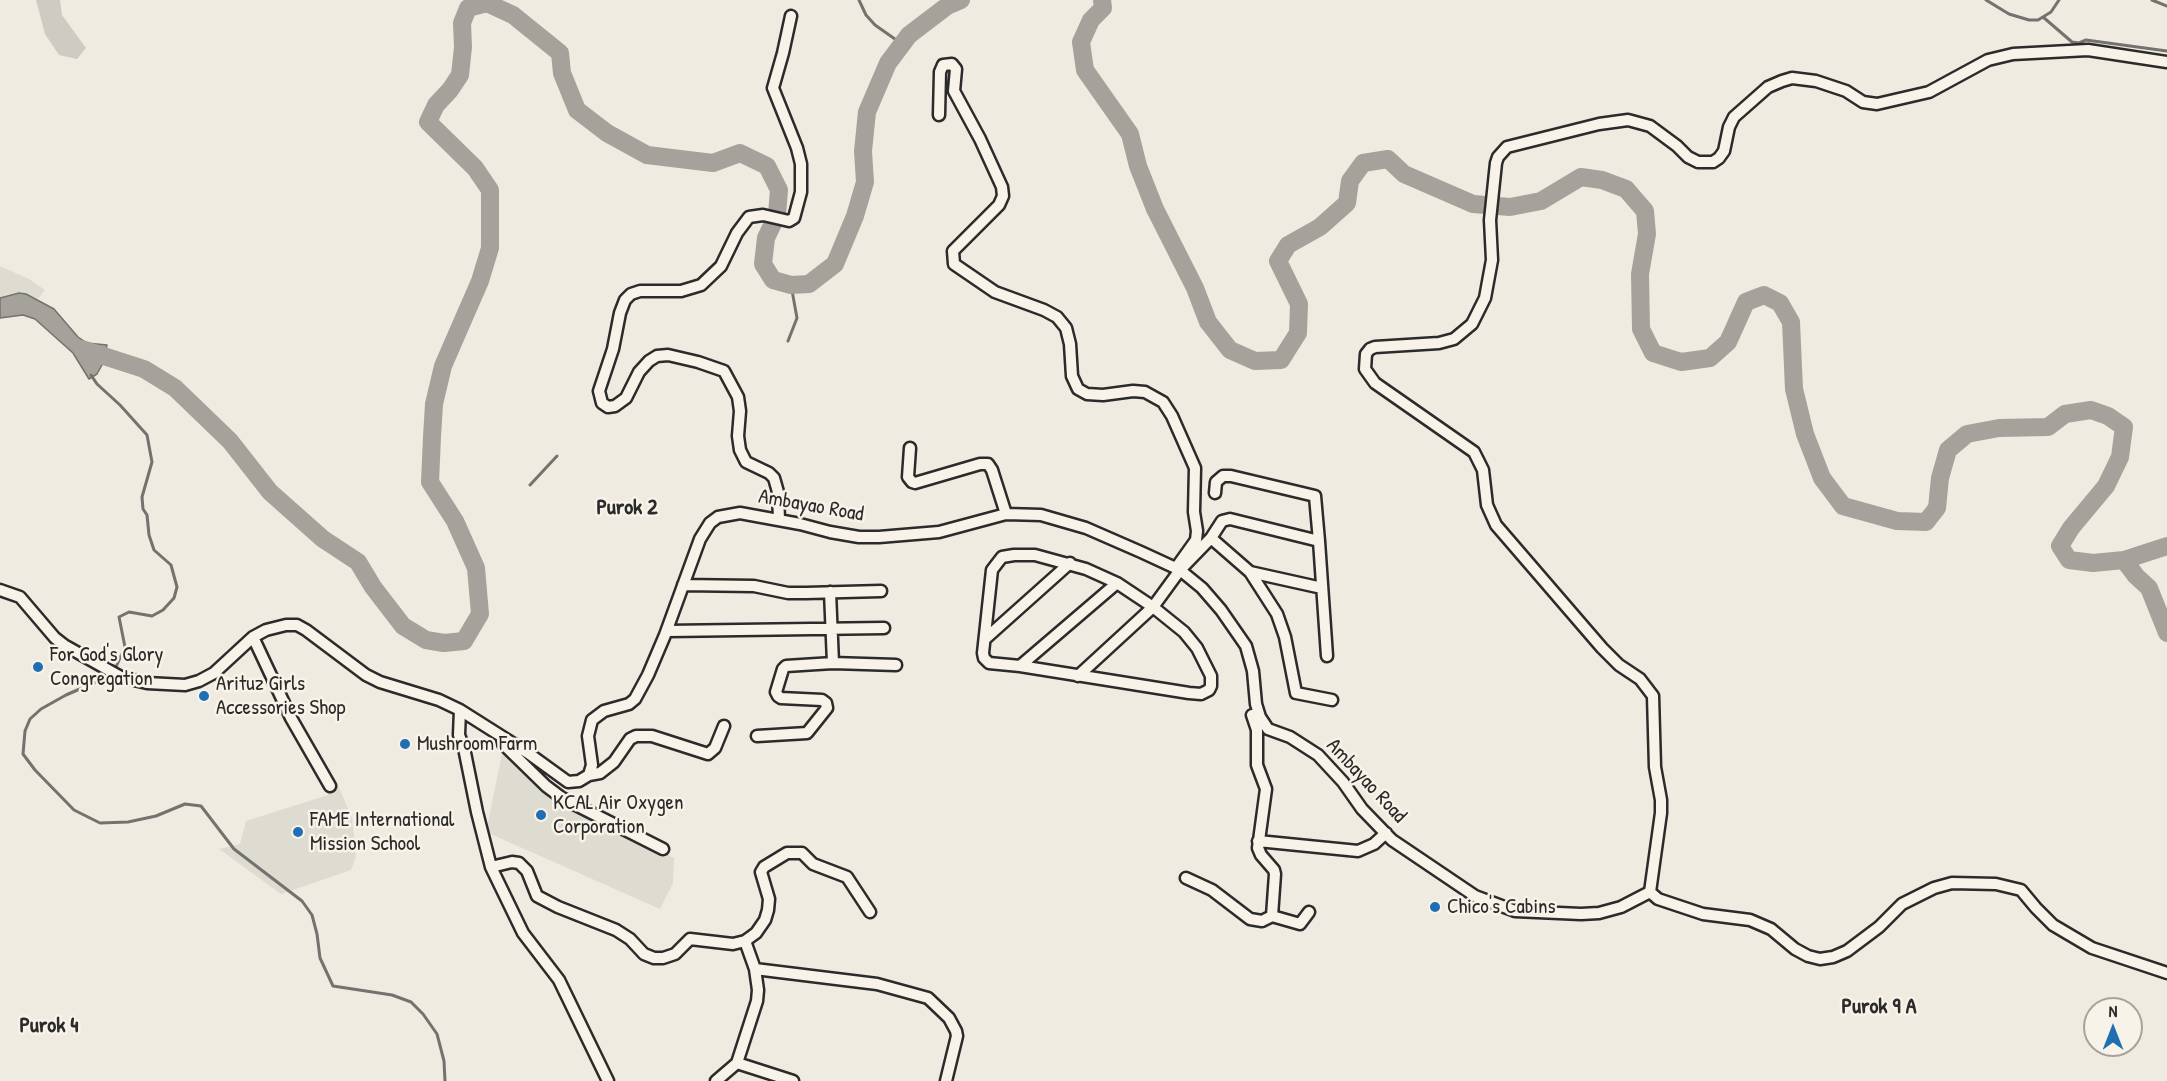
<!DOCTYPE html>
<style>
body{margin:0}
#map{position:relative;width:2167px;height:1081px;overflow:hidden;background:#efebe0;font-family:"Patrick Hand",sans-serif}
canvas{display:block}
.north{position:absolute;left:2083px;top:997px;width:60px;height:60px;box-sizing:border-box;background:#f7f3e8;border:2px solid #a5a39c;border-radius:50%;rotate:0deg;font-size:16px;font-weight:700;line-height:24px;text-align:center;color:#2b2b2b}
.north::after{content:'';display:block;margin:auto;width:21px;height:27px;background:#1f6fb2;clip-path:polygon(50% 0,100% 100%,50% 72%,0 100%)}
</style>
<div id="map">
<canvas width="2167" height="1081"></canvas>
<div class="north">N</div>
</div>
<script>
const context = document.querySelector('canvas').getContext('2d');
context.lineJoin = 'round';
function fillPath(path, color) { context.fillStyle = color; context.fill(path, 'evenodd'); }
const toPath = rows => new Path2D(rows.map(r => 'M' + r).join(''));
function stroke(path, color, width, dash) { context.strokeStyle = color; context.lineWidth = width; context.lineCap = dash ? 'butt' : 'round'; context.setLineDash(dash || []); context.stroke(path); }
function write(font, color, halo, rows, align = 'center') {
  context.font = font + ' "Patrick Hand",sans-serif'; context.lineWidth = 5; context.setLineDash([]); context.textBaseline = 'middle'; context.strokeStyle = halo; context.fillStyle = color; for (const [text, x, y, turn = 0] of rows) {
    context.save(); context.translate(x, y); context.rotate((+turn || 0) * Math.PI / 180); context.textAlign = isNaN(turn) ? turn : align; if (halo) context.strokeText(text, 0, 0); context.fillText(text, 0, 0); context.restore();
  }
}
fillPath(toPath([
 [0,266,29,279,45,290,38,299,26,294,10,294,0,298],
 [504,744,552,795,674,858,673,883,660,909,486,832],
 [337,783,352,818,356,856,351,870,281,894,219,849,240,844,246,821,328,795,326,787]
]), '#dedbd1');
fillPath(toPath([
 [36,0,60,0,62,15,86,48,77,59,59,55,45,34]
]), '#cfcbc2');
const water = toPath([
 [19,293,26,294,54,309,78,337,87,343,107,345,102,365,97,374,89,379,73,353,35,319,23,315,0,318,0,298,19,293]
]);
fillPath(water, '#a4a29a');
stroke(water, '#74726e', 1.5);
stroke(toPath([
 [859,0,866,15,875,25,902,44],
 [1986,0,2009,14,2029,20,2038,20,2051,12,2059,0],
 [2152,0,2167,6],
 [2043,17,2072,42,2079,43,2086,40,2167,51],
 [788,341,797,318,791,285],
 [91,375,97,384,120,405,147,435,152,462,142,497,143,509,147,515,149,535,154,550,171,565,177,587,174,598,163,610,152,616,129,612,119,617,125,647,115,669],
 [530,485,557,456],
 [110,674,105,678,66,695,41,709,30,719,25,731,23,754,35,770,74,810,100,823,128,822,156,816,185,804,201,806,234,849,302,901,312,915,317,934,320,958,333,986,392,995,411,1002,423,1014,437,1034,444,1061,445,1081]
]), '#74726e', 3);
stroke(toPath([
 [1102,0,1103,8,1091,20,1081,42,1085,70,1130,134,1138,166,1155,209,1195,288,1208,322,1230,350,1255,361,1281,360,1298,333,1299,304,1278,261,1288,245,1320,227,1347,203,1350,181,1363,163,1388,159,1404,174,1473,204,1510,207,1541,201,1581,177,1602,180,1626,189,1645,211,1647,234,1640,274,1641,329,1653,353,1681,362,1710,358,1728,342,1746,302,1764,295,1780,303,1791,322,1794,389,1805,434,1822,478,1843,506,1897,521,1926,522,1937,508,1940,478,1948,450,1967,434,1999,428,2048,427,2065,414,2091,410,2108,416,2124,427,2120,457,2106,486,2071,528,2060,546,2069,560,2093,563,2124,560,2167,546],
 [82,349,144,369,175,388,230,441,270,492,323,539,358,562,373,587,403,626,426,640,444,643,464,641,480,614,476,568,455,521,430,482,432,437,434,404,443,366,480,281,490,248,490,190,475,168,428,122,436,105,450,90,460,75,463,47,462,23,468,8,487,3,513,15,560,53,562,73,577,110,607,133,647,155,713,163,740,153,767,166,779,190,777,215,766,238,763,264,773,280,791,285,809,284,835,264,855,216,865,182,863,151,867,112,888,63,909,35,947,6,961,0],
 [2124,560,2136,576,2149,588,2167,633]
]), '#a4a29a', 18);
const street = toPath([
 [939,115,940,72,943,65,952,64,956,69,954,91,980,139,1002,187,1003,196,999,205,953,251,954,264,995,292,1044,310,1057,317,1066,328,1070,344,1072,376,1078,389,1087,394,1103,395,1133,391,1145,392,1163,402,1172,416,1195,468,1194,512,1197,531,1196,540,1176,568],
 [910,448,908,477,912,482,915,483,980,464,988,464,992,470,1006,514],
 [1215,493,1216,482,1223,476,1231,476,1315,496,1319,541],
 [779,520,778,492,774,478,769,473,746,462,740,450,738,436,740,411,738,397,724,371,698,362,668,355,657,356,649,361,639,372,626,398,615,406,608,407,602,403,599,391,613,349,620,313,625,300,631,294,640,291,681,291,701,285,721,266,737,233,749,217,763,215,789,221,794,218,801,192,801,164,797,148,773,88,783,53,791,16],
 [1211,538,1250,572,1277,614,1285,637,1296,693,1332,700],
 [1014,555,1035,555,1086,569,1117,583,1153,607,1184,632,1197,648,1211,676,1211,686,1209,690,1201,694,1189,693,1020,666,989,663,984,658,983,653,992,570,1002,557,1014,555],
 [1250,572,1322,588],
 [683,585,754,586,788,593,806,593,881,591],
 [0,590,20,597,55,638,64,645,121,677,147,683,185,685,199,681,214,673,253,637,266,630,286,625,297,625,306,630,366,675,380,682,439,700,460,710,528,753,568,782,579,781,589,775,592,765,588,736,592,720,604,711,629,704,635,699,648,675,665,635,700,539,710,523,718,517,740,513,800,524,830,532,859,537,879,537,939,532,1006,514,1041,515,1086,528,1141,552,1180,570,1202,588,1221,610,1246,646,1253,671,1256,704,1260,717,1268,729,1290,737,1318,755,1343,782,1362,809,1392,840,1475,896,1515,911,1581,914,1599,913,1621,907,1650,892],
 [830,592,833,663],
 [667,631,884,628],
 [253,637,291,718,330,786],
 [985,639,1070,563],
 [1020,666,1117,583],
 [1078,676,1153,607,1180,570,1211,538,1222,521,1230,519,1319,541,1327,656],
 [460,710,459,735,464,748,477,812,491,867,523,933,559,980,608,1081],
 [757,736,807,733,827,708,826,703,822,700,781,698,778,696,776,692,783,669,786,666,833,663,896,665],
 [502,740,503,744,546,786,562,798,663,849],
 [589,775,600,773,614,762,630,739,636,736,652,736,708,754,715,748,724,726],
 [1258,841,1358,851,1374,844,1386,833],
 [491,867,512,862,519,863,527,871,537,896,558,907,616,930,630,939,644,954,654,958,663,958,675,954,690,939,733,944,745,941,756,933,765,920,768,910,769,899,761,872,764,867,787,853,802,853,813,864,847,877,870,912],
 [1186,878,1212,890,1250,919,1262,921,1272,916,1275,874,1274,870,1261,855,1258,848,1266,789,1257,765,1257,730,1252,715],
 [1650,892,1661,813,1661,800,1655,767,1653,696,1640,679,1619,665,1602,648,1496,525,1487,505,1483,470,1474,452,1375,383,1365,369,1366,354,1370,349,1375,347,1439,343,1454,339,1472,324,1485,298,1492,260,1490,220,1496,163,1498,157,1507,147,1599,124,1628,120,1650,126,1677,146,1688,157,1698,162,1713,162,1719,158,1724,151,1729,127,1734,117,1768,87,1782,81,1792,78,1816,81,1846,91,1863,102,1877,104,1929,92,1988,60,2013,54,2088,50,2167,62],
 [1650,892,1658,899,1703,914,1750,920,1771,929,1795,949,1808,956,1820,959,1833,957,1847,951,1879,927,1902,904,1934,888,1952,883,1996,884,2021,890,2036,908,2053,925,2092,948,2167,973],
 [1272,916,1300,924,1309,912],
 [755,969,877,984,928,998,949,1018,956,1031,957,1036,946,1081],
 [737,1063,793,1081],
 [716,1081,737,1063,757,1001,758,990,755,969,745,941]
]);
stroke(street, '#2b2b2b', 15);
stroke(street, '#f7f3e8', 10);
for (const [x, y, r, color] of [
 [38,667,6,"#1f6fb2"],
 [204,696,6,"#1f6fb2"],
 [405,744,6,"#1f6fb2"],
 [541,815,6,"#1f6fb2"],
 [298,832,6,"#1f6fb2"],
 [1435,907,6,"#1f6fb2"]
]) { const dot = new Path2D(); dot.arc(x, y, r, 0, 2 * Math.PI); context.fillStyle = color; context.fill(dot); stroke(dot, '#f7f3e8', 2); }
write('21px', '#2b2b2b', '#f7f3e8', [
 ["Ambayao Road",811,506,10],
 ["Ambayao Road",1366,781,47]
]);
write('21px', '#2b2b2b', '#f7f3e8', [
 ["For God's Glory",50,655],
 ["Congregation",50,679],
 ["Arituz Girls",216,684],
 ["Accessories Shop",216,708],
 ["Mushroom Farm",417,744],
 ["KCAL Air Oxygen",553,803],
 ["Corporation",553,827],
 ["FAME International",310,820],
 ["Mission School",310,844],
 ["Chico's Cabins",1447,907]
], 'left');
write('bold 22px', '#2b2b2b', '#f7f3e8', [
 ["Purok 2",627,508],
 ["Purok 9 A",1879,1007],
 ["Purok 4",49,1026]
]);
</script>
